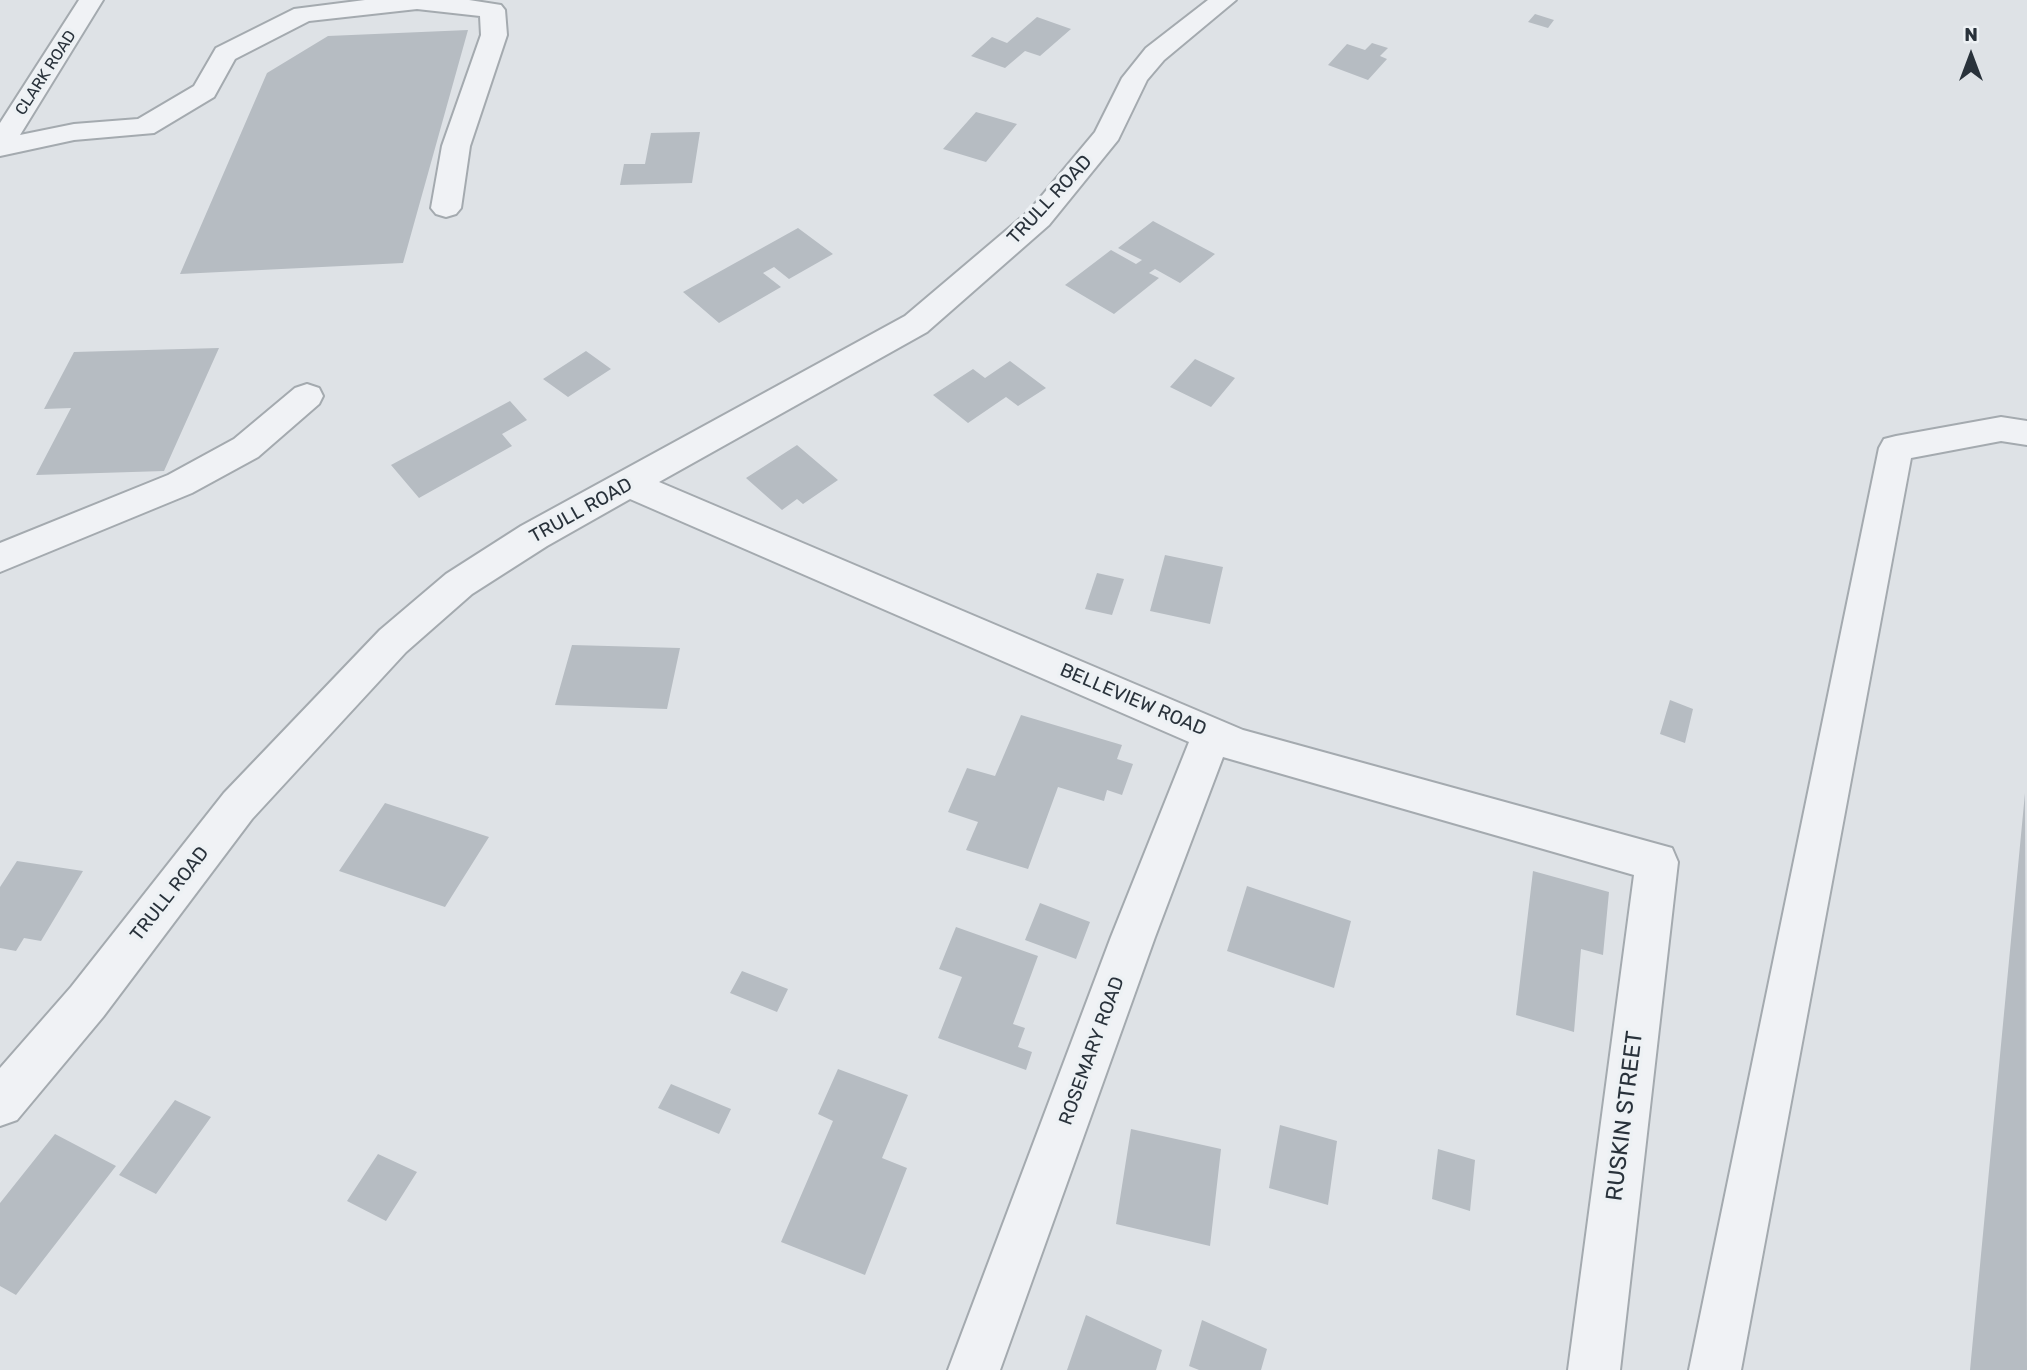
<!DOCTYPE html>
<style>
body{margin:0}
#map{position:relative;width:2027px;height:1370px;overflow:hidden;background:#dee2e6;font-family:Rubik,sans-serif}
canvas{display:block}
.north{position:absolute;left:1936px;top:21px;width:70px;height:70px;-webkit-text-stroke:5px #edf1f4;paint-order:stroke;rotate:0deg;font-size:19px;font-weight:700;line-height:28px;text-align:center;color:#29323b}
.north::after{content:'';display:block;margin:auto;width:24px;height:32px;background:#29323b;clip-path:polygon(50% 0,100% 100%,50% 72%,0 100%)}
</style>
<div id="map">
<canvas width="2027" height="1370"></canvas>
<div class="north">N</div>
</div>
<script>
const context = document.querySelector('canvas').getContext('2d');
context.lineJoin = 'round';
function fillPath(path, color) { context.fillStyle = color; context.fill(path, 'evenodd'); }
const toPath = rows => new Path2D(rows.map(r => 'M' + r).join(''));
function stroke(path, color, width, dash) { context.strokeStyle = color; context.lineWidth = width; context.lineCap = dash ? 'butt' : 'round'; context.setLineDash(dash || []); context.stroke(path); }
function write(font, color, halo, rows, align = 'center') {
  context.font = font + ' Rubik,sans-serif'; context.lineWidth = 7; context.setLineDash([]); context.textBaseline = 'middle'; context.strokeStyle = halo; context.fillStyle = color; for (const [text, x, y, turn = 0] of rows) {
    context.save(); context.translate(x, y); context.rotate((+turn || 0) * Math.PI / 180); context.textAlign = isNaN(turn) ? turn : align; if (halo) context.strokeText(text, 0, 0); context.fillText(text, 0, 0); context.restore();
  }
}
fillPath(toPath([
 [1535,14,1554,20,1548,28,1528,22],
 [1037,17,1071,29,1040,56,1025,51,1005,68,971,56,992,37,1007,43],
 [468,30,403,263,180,274,267,73,328,36],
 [1372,43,1388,48,1380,56,1387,59,1368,80,1328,65,1347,44,1365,50],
 [976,112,1017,124,986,162,943,149],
 [700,132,692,183,620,185,624,164,645,164,651,133],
 [1153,221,1215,254,1180,283,1155,269,1149,273,1159,278,1114,314,1065,285,1111,250,1136,264,1142,260,1118,248],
 [798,228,833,254,789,279,774,267,763,273,781,287,719,323,683,292],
 [219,348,164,471,36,475,71,408,44,409,74,352],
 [586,351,611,369,568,397,543,379],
 [1195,359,1235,378,1211,407,1170,387],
 [1010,361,1046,388,1018,406,1006,397,968,423,933,395,973,369,985,378],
 [510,401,527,420,502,434,512,446,419,498,391,465],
 [797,445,838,480,803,504,797,499,782,510,746,478],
 [1165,555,1223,567,1210,624,1150,611],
 [1097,573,1124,579,1112,615,1085,609],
 [572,645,680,648,667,709,555,705],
 [1670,700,1693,709,1685,743,1660,734],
 [1021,715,1122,745,1117,759,1133,764,1122,795,1107,790,1104,801,1058,787,1028,869,966,850,978,822,948,812,967,768,995,776],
 [2025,793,2027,1370,1970,1370],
 [385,803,489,837,445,907,339,871],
 [17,861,83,871,41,941,24,938,16,951,0,948,0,887],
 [1533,871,1609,892,1603,955,1581,949,1574,1032,1516,1015],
 [1247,886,1351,921,1334,988,1227,951],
 [1040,903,1090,922,1076,959,1025,940],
 [956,927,1038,956,1013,1024,1025,1028,1018,1047,1032,1052,1026,1070,938,1038,962,977,939,969],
 [742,971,788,989,777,1012,730,993],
 [838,1069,908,1095,882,1158,907,1168,865,1275,781,1242,833,1121,818,1114],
 [671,1084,731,1109,719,1134,658,1108],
 [175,1100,211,1117,156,1194,119,1175],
 [1280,1125,1337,1141,1328,1205,1269,1188],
 [1131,1129,1221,1149,1210,1246,1116,1224],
 [55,1134,116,1166,16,1295,0,1286,0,1203],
 [1438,1149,1475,1160,1470,1211,1432,1199],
 [378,1154,417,1172,386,1221,347,1201],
 [1086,1315,1162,1350,1156,1370,1067,1370],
 [1202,1320,1267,1349,1261,1370,1199,1370,1189,1366]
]), '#b6bcc2');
const minor = toPath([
 [79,0,103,0,20,135,74,124,138,119,194,86,216,48,294,9,365,0,469,0,501,5,505,10,507,35,470,146,461,208,456,214,446,217,436,214,431,208,442,146,481,35,480,16,417,9,309,21,235,59,214,97,154,133,74,140,0,156,0,123,79,0],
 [1208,0,1236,0,1164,60,1147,80,1118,140,1049,225,927,332,659,482,1243,730,1672,848,1678,862,1620,1370,1568,1370,1634,875,1223,757,1155,937,1000,1370,948,1370,1111,937,1189,742,630,499,547,546,472,594,406,652,252,819,103,1017,17,1120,0,1126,0,1068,71,987,224,793,380,630,446,574,521,526,905,316,1029,211,1095,132,1122,78,1146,48,1208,0],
 [307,384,319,388,323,396,319,404,258,457,192,493,0,572,0,543,168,475,234,439,295,388,307,384],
 [2001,417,2027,421,2027,445,2001,441,1911,458,1741,1370,1689,1370,1879,448,1884,439,1896,436,2001,417]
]);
stroke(minor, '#a4aaaf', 4);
fillPath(minor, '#f0f2f5');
write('16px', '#29323b', '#edf1f4', [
 ["CLARK ROAD",46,73,-57]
]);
write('19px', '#29323b', '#edf1f4', [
 ["TRULL ROAD",1050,200,-47],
 ["TRULL ROAD",581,511,-29],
 ["BELLEVIEW ROAD",1133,700,23],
 ["TRULL ROAD",170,894,-52],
 ["ROSEMARY ROAD",1092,1051,-70]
]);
write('23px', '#29323b', '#edf1f4', [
 ["RUSKIN STREET",1625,1116,-83]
]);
</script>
